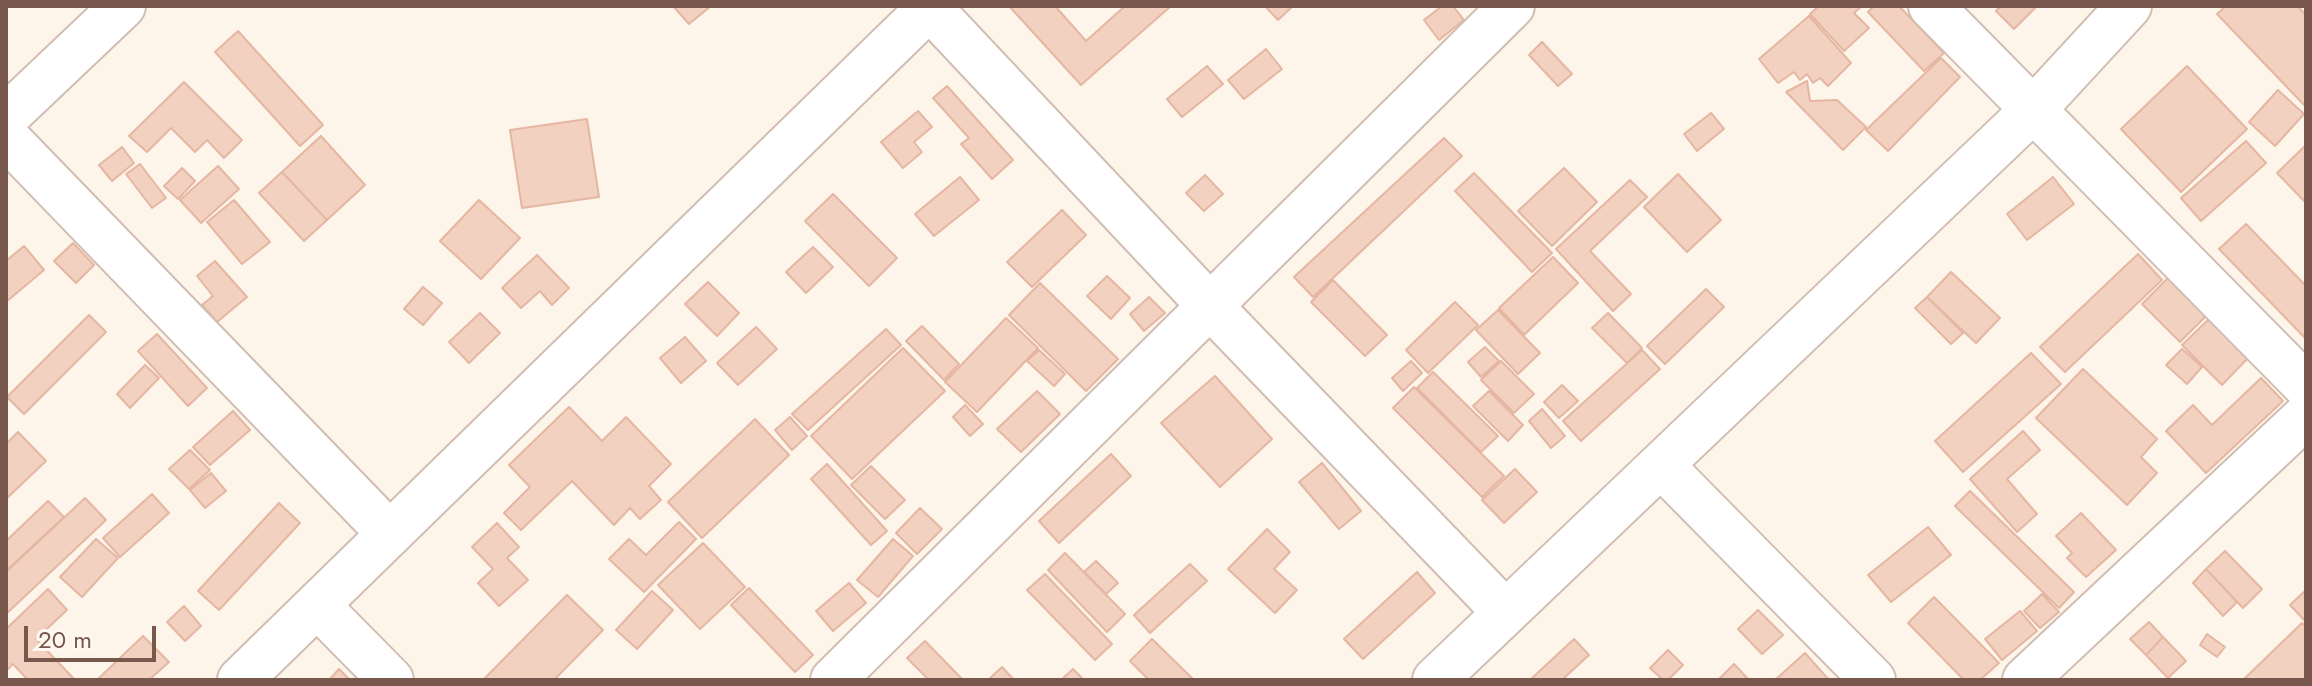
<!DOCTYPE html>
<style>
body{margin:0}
#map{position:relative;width:2312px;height:686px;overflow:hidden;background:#fdf4ea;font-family:Jost,sans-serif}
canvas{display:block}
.frame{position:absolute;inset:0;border:8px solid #78584c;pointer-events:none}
.scale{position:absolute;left:24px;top:626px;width:132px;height:36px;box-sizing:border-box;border:4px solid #78584c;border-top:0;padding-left:10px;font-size:24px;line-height:28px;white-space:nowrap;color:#78584c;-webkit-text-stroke:6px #fff8f1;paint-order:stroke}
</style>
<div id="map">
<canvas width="2312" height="686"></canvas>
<div class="frame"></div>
<div class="scale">20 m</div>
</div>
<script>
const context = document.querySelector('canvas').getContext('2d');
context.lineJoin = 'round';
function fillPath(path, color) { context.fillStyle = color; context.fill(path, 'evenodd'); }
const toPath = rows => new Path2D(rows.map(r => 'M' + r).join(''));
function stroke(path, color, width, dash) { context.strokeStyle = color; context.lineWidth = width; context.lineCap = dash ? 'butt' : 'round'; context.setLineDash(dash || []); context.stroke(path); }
const building = toPath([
 [673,6,711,6,689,24,673,6],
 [1055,6,1086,41,1125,6,1171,6,1081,85,1010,7,1055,6],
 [1265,6,1293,6,1278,20,1265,6],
 [1442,6,1453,6,1464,20,1439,40,1424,20,1442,6],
 [1819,6,1862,6,1854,13,1869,28,1844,51,1810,14,1819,6],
 [1874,6,1899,6,1944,53,1924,71,1868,12,1874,6],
 [2001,6,2037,6,2014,29,1996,11,2001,6],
 [2226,6,2297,6,2306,15,2306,107,2217,14,2226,6],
 [1809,16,1851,63,1828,86,1820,78,1813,83,1807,74,1800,80,1794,72,1778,83,1759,59,1809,16],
 [238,31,323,125,300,146,215,52,238,31],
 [1542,42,1572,74,1558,86,1529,55,1542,42],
 [1266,49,1282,69,1244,99,1228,80,1266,49],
 [1941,58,1960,77,1888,151,1866,130,1941,58],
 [1207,66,1223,84,1182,117,1167,99,1207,66],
 [2187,66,2247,129,2181,192,2121,129,2187,66],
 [1807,81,1810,101,1837,100,1866,127,1843,150,1786,92,1807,81],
 [184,82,242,140,224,158,207,140,195,152,171,128,147,152,129,136,184,82],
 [947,86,1013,160,992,179,961,144,969,138,933,98,947,86],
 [2278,90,2304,114,2275,146,2249,122,2278,90],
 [918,111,932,127,914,142,922,152,903,168,881,142,918,111],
 [1711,113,1724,129,1697,151,1684,134,1711,113],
 [587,119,599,197,522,208,510,130,587,119],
 [321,136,365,185,327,220,282,172,321,136],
 [1444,138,1462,156,1313,297,1294,277,1444,138],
 [2246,141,2266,163,2201,221,2181,198,2246,141],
 [2306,145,2306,203,2277,173,2306,145],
 [122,147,134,163,112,181,99,165,122,147],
 [140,164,166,198,152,208,126,174,140,164],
 [218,166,239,189,201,223,180,200,218,166],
 [182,168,195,181,178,199,164,186,182,168],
 [1564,168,1597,202,1552,246,1518,211,1564,168],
 [282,172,327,220,304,241,259,193,282,172],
 [1474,173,1552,253,1532,272,1455,191,1474,173],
 [1678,174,1721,220,1687,252,1644,207,1678,174],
 [1205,175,1223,194,1204,211,1186,193,1205,175],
 [960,177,979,200,934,236,915,214,960,177],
 [2053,177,2074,204,2027,240,2007,214,2053,177],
 [1630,180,1647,197,1590,251,1631,294,1613,311,1556,249,1630,180],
 [833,194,897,258,869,286,805,221,833,194],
 [234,200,270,242,242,264,207,222,234,200],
 [479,200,520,238,481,279,440,241,479,200],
 [1062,210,1086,235,1032,287,1007,262,1062,210],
 [2246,224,2306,286,2306,339,2219,249,2246,224],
 [73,243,94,265,76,283,54,261,73,243],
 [24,246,44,270,6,302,6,261,24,246],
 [813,247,833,267,806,293,786,272,813,247],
 [2138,254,2162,280,2065,372,2040,347,2138,254],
 [537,255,569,288,552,305,540,291,521,308,502,288,537,255],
 [1553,257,1578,283,1524,335,1499,308,1553,257],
 [215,261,247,297,217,322,202,305,213,296,197,276,215,261],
 [1951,272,2000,318,1976,343,1927,297,1951,272],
 [1107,276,1130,298,1111,319,1087,296,1107,276],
 [2168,278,2206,316,2180,342,2142,304,2168,278],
 [1333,280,1387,335,1365,356,1311,302,1333,280],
 [708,282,739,313,717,336,685,304,708,282],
 [1040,283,1118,359,1086,391,1009,315,1040,283],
 [423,287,442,303,423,325,404,309,423,287],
 [1706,289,1724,307,1665,364,1647,346,1706,289],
 [1149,297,1165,313,1144,331,1130,314,1149,297],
 [1927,297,1963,333,1951,344,1915,308,1927,297],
 [1455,302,1478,325,1428,373,1406,350,1455,302],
 [1498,310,1540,353,1518,374,1476,330,1498,310],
 [480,313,500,333,469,363,449,342,480,313],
 [1608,313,1642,348,1627,363,1592,328,1608,313],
 [89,315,106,332,24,414,7,397,89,315],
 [1006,318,1038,348,977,412,945,382,1006,318],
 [2209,319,2248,358,2222,385,2182,345,2209,319],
 [922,326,959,364,944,380,906,341,922,326],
 [756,327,777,349,738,385,717,363,756,327],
 [886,329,901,345,808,430,792,414,886,329],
 [157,334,207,388,188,406,138,351,157,334],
 [685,337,706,361,681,383,660,358,685,337],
 [1485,347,1499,361,1481,377,1468,362,1485,347],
 [903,348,945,391,852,479,811,436,903,348],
 [2182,349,2202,367,2187,384,2166,365,2182,349],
 [1039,350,1065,374,1054,386,1027,361,1039,350],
 [1642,350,1660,369,1581,441,1563,421,1642,350],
 [2031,353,2061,384,1963,472,1935,441,2031,353],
 [1411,361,1422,373,1403,391,1392,378,1411,361],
 [1501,361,1534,394,1514,413,1481,380,1501,361],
 [145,365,159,378,130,408,117,394,145,365],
 [2083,369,2157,439,2141,457,2157,473,2127,505,2036,418,2083,369],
 [1433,372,1498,436,1481,452,1417,388,1433,372],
 [1215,376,1272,439,1220,487,1161,423,1215,376],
 [2261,378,2283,401,2206,473,2166,431,2193,405,2212,425,2261,378],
 [1562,385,1578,401,1559,418,1544,402,1562,385],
 [1414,387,1504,476,1482,497,1393,408,1414,387],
 [1037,391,1060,414,1021,452,997,429,1037,391],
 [1489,391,1523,425,1508,441,1473,406,1489,391],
 [965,405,983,424,970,436,953,417,965,405],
 [569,407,602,441,626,417,671,464,649,486,661,500,640,519,630,508,614,525,572,481,521,530,504,513,530,487,509,465,569,407],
 [1542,409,1565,436,1551,448,1529,421,1542,409],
 [233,411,250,430,210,465,193,447,233,411],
 [790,417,807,436,792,450,775,430,790,417],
 [755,419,789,455,702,538,668,502,755,419],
 [2023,431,2040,450,2007,479,2037,514,2017,532,1970,479,2023,431],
 [18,432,46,461,6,499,6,444,18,432],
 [190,450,210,470,189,489,169,469,190,450],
 [1111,454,1131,476,1059,543,1039,521,1111,454],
 [1322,463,1361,511,1339,529,1299,482,1322,463],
 [827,464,887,531,871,545,811,479,827,464],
 [871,466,905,500,885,519,851,485,871,466],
 [1515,469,1537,492,1504,523,1482,500,1515,469],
 [211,473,226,491,205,508,190,490,211,473],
 [1970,491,2074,592,2059,608,1955,506,1970,491],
 [152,494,169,513,120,557,103,538,152,494],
 [85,498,106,520,6,614,6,572,85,498],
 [48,501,64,517,6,571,6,541,48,501],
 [279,503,300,523,219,610,198,591,279,503],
 [920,508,942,529,917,554,896,533,920,508],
 [2081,513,2116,550,2086,577,2067,558,2072,553,2056,536,2081,513],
 [679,522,696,539,644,592,609,559,629,539,646,555,679,522],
 [497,523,519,547,507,558,528,580,499,606,478,583,493,569,472,547,497,523],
 [1928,527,1951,555,1891,602,1868,575,1928,527],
 [1267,529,1290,552,1274,569,1297,590,1275,613,1228,569,1267,529],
 [96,539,118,558,82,597,60,577,96,539],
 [893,539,913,556,878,597,857,580,893,539],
 [703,543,745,587,700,629,658,585,703,543],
 [2225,551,2262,589,2243,608,2206,569,2225,551],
 [1065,553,1125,614,1107,632,1048,570,1065,553],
 [1096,561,1118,583,1106,594,1084,572,1096,561],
 [1190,564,1207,581,1150,633,1134,615,1190,564],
 [2206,569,2237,602,2223,616,2193,583,2206,569],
 [1417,572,1435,593,1363,659,1344,639,1417,572],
 [1045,574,1112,644,1095,660,1027,590,1045,574],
 [849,583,866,603,833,631,816,611,849,583],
 [749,588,813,655,795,672,731,605,749,588],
 [48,589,67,610,36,639,75,680,28,680,13,664,6,671,6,629,48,589],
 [2306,590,2306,622,2290,605,2306,590],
 [652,591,673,610,637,649,616,630,652,591],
 [2042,594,2059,612,2040,628,2024,611,2042,594],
 [567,595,603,630,554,680,483,680,567,595],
 [1934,597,1999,663,1980,680,1964,680,1908,623,1934,597],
 [184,606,201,626,185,641,167,622,184,606],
 [1758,610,1783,635,1762,654,1738,629,1758,610],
 [2020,611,2037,631,2002,660,1985,639,2020,611],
 [2149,622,2163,637,2146,655,2130,639,2149,622],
 [2302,623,2306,627,2306,680,2243,680,2302,623],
 [2207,634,2225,647,2217,657,2200,645,2207,634],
 [143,636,169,662,149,680,97,680,143,636],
 [2163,637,2186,661,2168,678,2146,655,2163,637],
 [1152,639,1194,680,1149,680,1130,661,1152,639],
 [1574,639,1589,655,1562,680,1530,680,1574,639],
 [925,641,963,680,929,680,907,658,925,641],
 [1668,650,1683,665,1668,680,1663,680,1650,668,1668,650],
 [1805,653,1829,680,1775,680,1805,653],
 [1734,664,1749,680,1718,680,1734,664],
 [1002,667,1014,680,988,680,1002,667],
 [339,669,350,680,329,680,339,669],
 [1073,669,1084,680,1061,680,1073,669]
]);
fillPath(building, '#f2d1c1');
stroke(building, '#e5b6a2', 2);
const street = toPath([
 [928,6,1210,306,1505,612],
 [1931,6,2306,386],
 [6,117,123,6],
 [6,137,390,534],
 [1662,466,1873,680],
 [317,605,391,680],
 [240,680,931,6],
 [833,680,1512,6],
 [1435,680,2033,110,2129,6],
 [2025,680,2306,416]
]);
stroke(street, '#d2bdb2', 48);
stroke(street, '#fff', 44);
</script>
